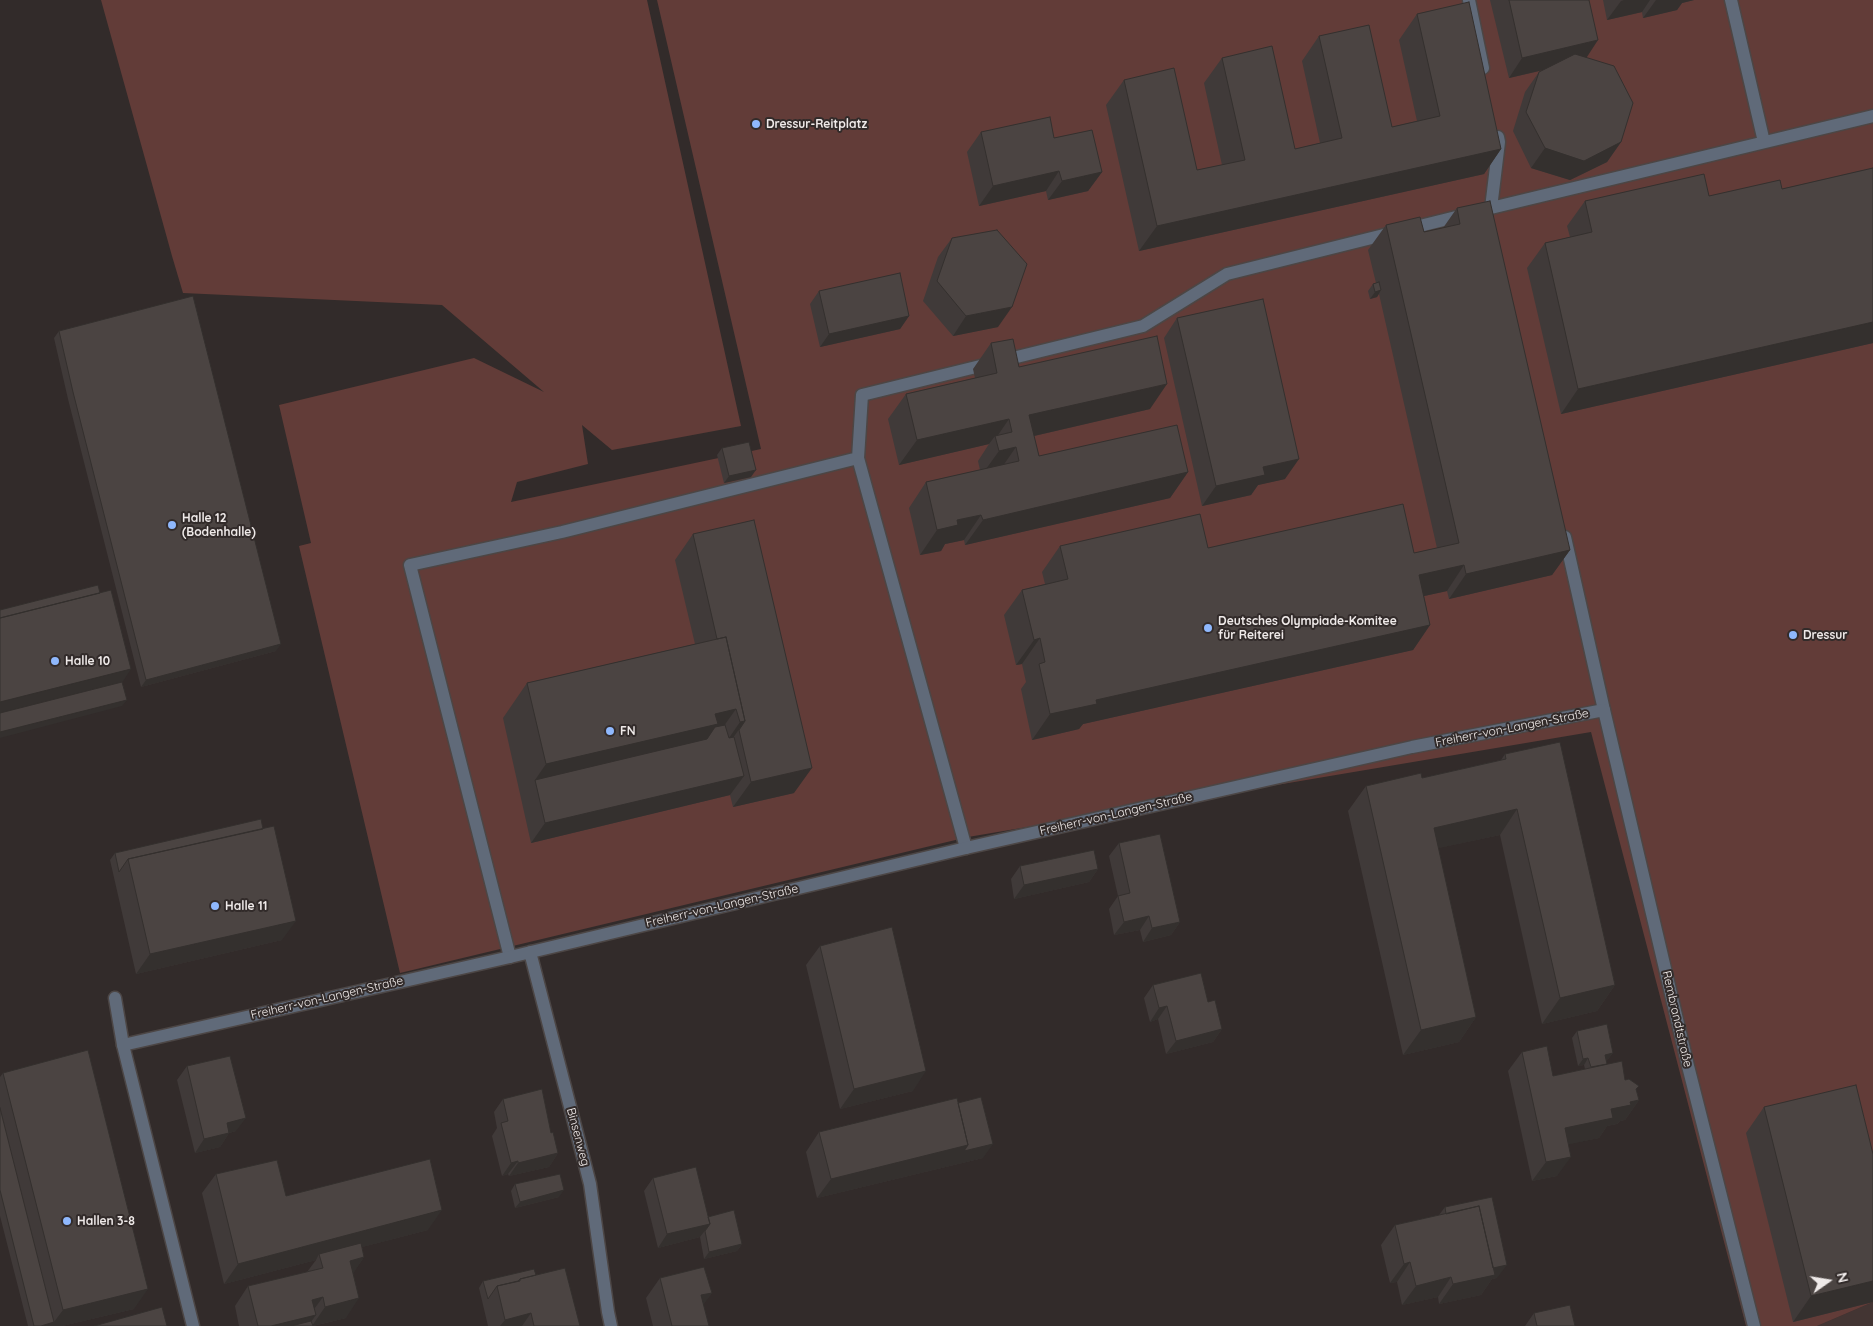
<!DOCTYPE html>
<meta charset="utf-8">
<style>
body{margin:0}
#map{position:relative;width:1873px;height:1326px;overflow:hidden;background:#322b2a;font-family:Quicksand,sans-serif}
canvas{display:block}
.north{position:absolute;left:1803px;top:1256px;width:50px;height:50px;-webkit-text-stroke:4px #322b2a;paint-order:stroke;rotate:77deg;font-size:14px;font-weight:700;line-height:20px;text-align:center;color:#efeae9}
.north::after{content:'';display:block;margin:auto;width:18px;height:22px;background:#efeae9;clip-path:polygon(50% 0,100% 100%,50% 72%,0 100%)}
</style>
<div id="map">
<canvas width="1873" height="1326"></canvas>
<div class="north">N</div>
</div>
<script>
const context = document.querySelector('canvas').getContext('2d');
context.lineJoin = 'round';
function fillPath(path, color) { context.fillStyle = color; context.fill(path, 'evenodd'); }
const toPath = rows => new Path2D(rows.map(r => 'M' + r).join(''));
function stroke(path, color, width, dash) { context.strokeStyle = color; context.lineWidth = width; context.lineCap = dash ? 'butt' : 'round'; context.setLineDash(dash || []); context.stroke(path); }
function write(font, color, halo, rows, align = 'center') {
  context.font = font + ' Quicksand,sans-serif'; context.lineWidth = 4; context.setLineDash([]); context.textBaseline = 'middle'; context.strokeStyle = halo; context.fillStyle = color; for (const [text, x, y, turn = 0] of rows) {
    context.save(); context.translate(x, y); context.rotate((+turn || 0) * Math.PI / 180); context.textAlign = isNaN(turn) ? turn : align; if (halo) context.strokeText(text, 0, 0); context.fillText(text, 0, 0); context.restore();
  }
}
fillPath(toPath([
 [1873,1302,1873,1326,1817,1326]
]), '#433533');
fillPath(toPath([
 [101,0,647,0,741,426,612,450,582,425,588,464,517,482,511,502,761,449,657,0,1873,0,1873,1302,1817,1326,1746,1326,1591,732,968,837,400,973,299,546,311,543,279,405,474,358,544,392,442,305,183,293,172,256]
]), '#623c38');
const service = toPath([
 [1469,0,1483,68],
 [1731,0,1764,142],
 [1498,137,1499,142,1491,208,1873,116],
 [1565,537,1604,710],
 [966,848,858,458,862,395,1143,326,1227,274,1464,215],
 [510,957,410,565,562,532,858,458],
 [115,998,123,1045]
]);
const minor = toPath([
 [530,952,590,1184,608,1312,611,1326],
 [193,1326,123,1045,510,957,966,848,1412,747,1604,710,1688,1066,1754,1326]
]);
stroke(service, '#4c4645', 15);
stroke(minor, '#4c4645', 15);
stroke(service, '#606a79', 12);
stroke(minor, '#606a79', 12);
fillPath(toPath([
 [1490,0,1589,0,1586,57,1621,142,1607,162,1570,180,1531,168,1513,131,1525,92,1539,72,1544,70,1509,78],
 [1603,0,1694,0,1682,3,1677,10,1643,18,1642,12,1607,20],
 [1417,14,1501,149,1484,174,1139,251,1106,105,1124,80,1197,170,1222,165,1204,83,1222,58,1295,149,1320,143,1302,61,1319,36,1392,127,1417,121,1399,40],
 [981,132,1054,138,1102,172,1088,191,1048,200,1046,191,979,206,967,152],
 [1873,168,1873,343,1561,414,1527,268,1545,243,1570,237,1567,226,1585,201,1709,196,1782,189],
 [1457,208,1570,550,1552,575,1449,599,1447,591,1424,596,1430,625,1413,650,1083,724,1079,729,1032,740,1021,689,1026,682,1022,664,1016,665,1004,615,1022,590,1045,584,1042,572,1060,546,1208,548,1414,553,1437,548,1379,294,1377,297,1370,299,1368,291,1373,284,1376,283,1368,250,1386,225,1424,232,1443,228],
 [952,238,998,327,953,336,923,301,938,257],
 [819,291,909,316,900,329,820,347,810,304],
 [1177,318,1285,479,1258,485,1251,495,1202,506,1164,338],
 [59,331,276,651,141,687,68,399,54,338],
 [991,343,1019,367,1150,409,1034,436,1039,456,1188,472,1170,498,965,545,964,540,945,544,941,551,920,555,909,508,926,482,980,470,978,461,989,444,899,465,888,419,906,394,975,378,973,369],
 [722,448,751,477,724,483,717,455],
 [693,534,794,793,733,807,730,795,531,843,503,718,527,683,695,644,675,560],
 [1505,754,1615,985,1597,1011,1542,1024,1500,835,1438,848,1476,1017,1459,1042,1403,1055,1348,811,1366,786,1422,778,1501,760],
 [263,829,282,940,136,974,110,860,115,853],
 [1119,843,1180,922,1171,935,1143,942,1140,930,1114,935,1109,909,1118,896,1109,856],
 [1020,866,1098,869,1089,882,1014,899,1011,879],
 [820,946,913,1091,840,1109,806,965],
 [1153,985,1208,1002,1222,1029,1213,1042,1166,1054,1158,1019,1150,1022,1144,998],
 [1577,1031,1613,1053,1608,1059,1606,1060,1607,1064,1636,1089,1639,1100,1625,1120,1620,1121,1617,1124,1607,1126,1599,1138,1568,1144,1557,1176,1532,1181,1508,1071,1522,1052,1553,1076,1585,1069,1584,1065,1578,1066,1572,1038],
 [187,1066,236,1131,229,1133,220,1147,195,1153,177,1080],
 [3,1073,134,1309,62,1326,28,1326,0,1216,0,1077],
 [503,1099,551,1133,558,1153,549,1167,509,1176,508,1174,502,1176,492,1136,497,1128,494,1112],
 [958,1103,983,1158,817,1198,806,1152,819,1132],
 [1764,1107,1873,1154,1873,1302,1793,1322,1746,1133],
 [216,1174,286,1196,428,1230,362,1247,364,1257,353,1273,346,1318,313,1326,239,1326,235,1306,248,1286,307,1272,316,1260,224,1284,202,1193],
 [653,1178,708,1217,742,1244,737,1251,704,1259,700,1237,658,1248,644,1191],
 [515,1184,559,1197,515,1208,511,1191],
 [1445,1207,1497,1278,1492,1279,1481,1295,1439,1304,1438,1297,1402,1305,1397,1282,1390,1283,1381,1245,1395,1225,1439,1215],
 [536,1275,580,1326,488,1326,479,1288,483,1281],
 [660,1278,712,1293,703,1304,709,1326,653,1326,646,1298],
 [1534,1313,1575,1326,1525,1326]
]), '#403a39');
fillPath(toPath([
 [1624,0,1650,0,1642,12,1607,20,1621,1],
 [1656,0,1694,0,1682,3,1677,10,1643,18],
 [1598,40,1585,60,1509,78,1522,58],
 [1621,142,1607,162,1570,180,1531,168,1545,148],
 [1501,149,1484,174,1139,251,1157,226],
 [1059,171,1046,191,979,206,993,186],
 [1102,172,1088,191,1048,200,1062,181],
 [1381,290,1377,297,1370,299,1375,292],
 [1012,307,998,327,953,336,966,316],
 [909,316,900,329,820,347,829,334],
 [1873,322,1873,343,1561,414,1578,389],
 [1167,384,1150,409,1012,441,1029,415],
 [1009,419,996,438,995,436,989,444,899,465,917,440],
 [1016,447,998,473,981,476,999,451],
 [1299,459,1285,479,1258,485,1251,495,1202,506,1216,486,1263,467],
 [756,470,751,477,724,483,729,476],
 [1188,472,1170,498,965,545,983,520],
 [981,515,964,540,945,544,941,551,920,555,937,530,957,520],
 [1570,550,1552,575,1449,599,1466,574],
 [1464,565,1447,591,1401,601,1419,575],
 [1430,625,1413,650,1083,724,1079,729,1032,740,1050,714,1096,700],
 [1040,638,1022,664,1016,665,1034,640],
 [281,644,276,651,141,687,146,680],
 [131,669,118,689,0,719,0,702],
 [127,700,122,706,0,738,0,732],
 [736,709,711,744,535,780,546,764,715,714],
 [745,721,720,756,716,757,740,722],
 [812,768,794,793,733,807,751,782],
 [744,776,730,795,531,843,545,823],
 [1517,809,1500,835,1416,853,1434,828],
 [1098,869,1089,882,1014,899,1024,885],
 [1149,916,1140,930,1114,935,1124,922],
 [296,921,282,940,136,974,150,954],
 [1180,922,1171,935,1143,942,1152,928],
 [1615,985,1597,1011,1542,1024,1560,998],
 [1167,1006,1158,1019,1150,1022,1159,1008],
 [1476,1017,1459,1042,1403,1055,1421,1030],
 [1222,1029,1213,1042,1166,1054,1176,1041],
 [1613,1053,1608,1059,1600,1061,1605,1055],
 [1588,1058,1584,1065,1578,1066,1583,1059],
 [926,1071,913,1091,840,1109,854,1089],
 [1639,1100,1625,1120,1620,1121,1617,1124,1607,1126,1599,1138,1551,1148,1565,1128,1611,1109,1630,1102],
 [246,1118,236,1131,217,1136,227,1123],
 [229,1133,220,1147,195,1153,204,1139],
 [993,1144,983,1158,817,1198,831,1179,968,1145],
 [558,1153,549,1167,509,1176,518,1163],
 [1571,1157,1557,1176,1532,1181,1546,1162],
 [518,1161,508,1174,502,1176,511,1163],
 [564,1190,559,1197,515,1208,520,1202],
 [442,1210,428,1230,320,1258,319,1254,316,1260,224,1284,238,1264],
 [710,1224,700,1237,658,1248,667,1234],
 [742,1244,737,1251,704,1259,709,1252],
 [364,1257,351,1277,350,1261],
 [1410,1262,1397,1282,1390,1283,1404,1264],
 [1507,1265,1497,1278,1492,1279,1481,1295,1439,1304,1453,1284,1487,1269],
 [1451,1277,1438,1297,1402,1305,1416,1286],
 [1873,1281,1873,1302,1793,1322,1811,1296],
 [148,1289,134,1309,62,1326,41,1326,54,1322,63,1310],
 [712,1293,698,1312,701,1295],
 [323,1297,309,1316,316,1315,308,1326,271,1326,312,1300],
 [359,1298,346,1318,312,1326,325,1307],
 [531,1313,522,1326,500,1326,505,1320]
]), '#34302e');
const building = toPath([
 [1509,0,1589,0,1598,40,1522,58,1509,0],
 [1469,2,1501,149,1157,226,1124,80,1174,68,1197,170,1245,160,1222,58,1272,46,1295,149,1342,138,1319,36,1369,25,1392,127,1440,116,1417,14,1469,2],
 [1575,54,1614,66,1633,103,1621,142,1584,161,1545,148,1526,112,1539,72,1575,54],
 [1050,117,1054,138,1092,130,1102,172,1062,181,1059,171,993,186,981,132,1050,117],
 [1873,168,1873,322,1578,389,1545,243,1592,232,1585,201,1704,174,1709,196,1780,180,1782,189,1873,168],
 [1490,201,1570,550,1466,574,1464,565,1419,575,1430,625,1096,700,1097,704,1050,714,1039,664,1045,662,1040,638,1034,640,1022,590,1068,579,1060,546,1200,514,1208,548,1403,504,1414,553,1459,543,1386,225,1420,217,1424,232,1460,224,1457,208,1490,201],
 [997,230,1027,264,1012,307,966,316,937,281,952,238,997,230],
 [900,273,909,316,829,334,819,291,900,273],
 [1379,282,1381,290,1375,292,1373,284,1379,282],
 [193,296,281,644,146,680,73,392,59,331,193,296],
 [1263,299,1299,459,1263,467,1265,475,1216,486,1177,318,1263,299],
 [1157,336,1167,384,1029,415,1039,456,1177,425,1188,472,983,520,981,515,957,520,958,525,937,530,926,482,1019,461,1016,447,999,451,995,436,1012,432,1009,419,917,440,906,394,997,373,991,343,1013,339,1019,367,1157,336],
 [749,442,756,470,729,476,722,448,749,442],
 [754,520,812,768,751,782,739,730,745,721,726,637,717,639,693,534,754,520],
 [98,585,100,593,0,618,0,610,98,585],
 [111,590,131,669,0,702,0,618,111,590],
 [726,637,745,721,740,722,736,709,715,714,718,724,546,764,527,683,726,637],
 [122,682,127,700,0,732,0,713,122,682],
 [725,725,729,738,734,737,744,776,545,823,535,780,707,739,715,727,725,725],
 [1560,742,1615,985,1560,998,1517,809,1434,828,1476,1017,1421,1030,1366,786,1421,773,1422,778,1506,759,1505,754,1560,742],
 [261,819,263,829,128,859,119,872,115,853,261,819],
 [274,826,296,921,150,954,128,859,274,826],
 [1160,834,1180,922,1152,928,1149,916,1124,922,1118,896,1130,893,1119,843,1160,834],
 [1094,850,1098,869,1024,885,1020,866,1094,850],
 [892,927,926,1071,854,1089,820,946,892,927],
 [1201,973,1208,1002,1215,1000,1222,1029,1176,1041,1167,1006,1159,1008,1153,985,1201,973],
 [1607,1024,1613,1053,1605,1055,1607,1064,1591,1067,1588,1058,1583,1059,1577,1031,1607,1024],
 [1547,1046,1553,1076,1622,1061,1625,1080,1629,1079,1639,1086,1636,1089,1639,1100,1630,1102,1631,1105,1611,1109,1613,1118,1565,1128,1571,1157,1546,1162,1522,1052,1547,1046],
 [88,1050,148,1289,63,1310,3,1073,88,1050],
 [230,1056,246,1118,227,1123,229,1133,204,1139,187,1066,230,1056],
 [1856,1085,1873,1154,1873,1281,1811,1296,1764,1107,1856,1085],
 [542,1089,551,1133,553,1132,558,1153,518,1163,518,1161,511,1163,501,1123,508,1121,503,1099,542,1089],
 [981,1097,993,1144,964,1151,968,1145,958,1103,981,1097],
 [957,1098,968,1145,831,1179,819,1132,957,1098],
 [0,1108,54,1322,41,1326,34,1326,0,1190,0,1108],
 [430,1159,442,1210,238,1264,216,1174,277,1160,286,1196,430,1159],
 [696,1167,710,1224,667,1234,653,1178,696,1167],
 [560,1174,564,1190,520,1202,515,1184,560,1174],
 [1492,1197,1507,1265,1493,1268,1479,1206,1446,1214,1445,1207,1492,1197],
 [1479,1206,1495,1275,1453,1284,1451,1277,1416,1286,1410,1262,1404,1264,1395,1225,1479,1206],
 [734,1210,742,1244,709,1252,705,1231,710,1224,708,1217,734,1210],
 [361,1243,364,1257,350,1261,359,1298,325,1307,323,1297,312,1300,316,1315,271,1326,258,1326,248,1286,323,1268,319,1254,361,1243],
 [704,1267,712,1293,701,1295,709,1326,672,1326,660,1278,704,1267],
 [565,1268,580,1326,534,1326,531,1313,505,1320,497,1286,520,1281,520,1279,565,1268],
 [534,1269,536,1275,520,1279,518,1281,497,1286,488,1299,483,1281,534,1269],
 [1570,1305,1575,1326,1537,1326,1534,1313,1570,1305],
 [162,1307,167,1326,94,1326,162,1307],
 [311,1321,313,1326,291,1326,311,1321]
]);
fillPath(building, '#4b4442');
stroke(building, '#34302e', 1);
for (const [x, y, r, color] of [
 [756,124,5,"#8fb8fd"],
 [172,525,5,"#8fb8fd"],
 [1208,628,5,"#8fb8fd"],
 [1793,635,5,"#8fb8fd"],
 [55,661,5,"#8fb8fd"],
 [610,731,5,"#8fb8fd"],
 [215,906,5,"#8fb8fd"],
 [67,1221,5,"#8fb8fd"]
]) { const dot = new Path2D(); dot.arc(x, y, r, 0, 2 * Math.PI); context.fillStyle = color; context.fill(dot); stroke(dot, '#322b2a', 2); }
write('bold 12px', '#efeae9', '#322b2a', [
 ["Dressur-Reitplatz",766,124],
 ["Halle 12",182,518],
 ["(Bodenhalle)",182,532],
 ["Deutsches Olympiade-Komitee",1218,621],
 ["für Reiterei",1218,635],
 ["Dressur",1803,635],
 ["Halle 10",65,661],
 ["FN",620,731],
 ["Halle 11",225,906],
 ["Hallen 3-8",77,1221]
], 'left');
write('12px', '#efeae9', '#322b2a', [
 ["Freiherr-von-Langen-Straße",1512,728,-11],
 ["Freiherr-von-Langen-Straße",1116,814,-13],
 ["Freiherr-von-Langen-Straße",722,906,-13],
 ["Freiherr-von-Langen-Straße",327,998,-13],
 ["Rembrandtstraße",1677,1019,77],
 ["Binsenweg",578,1137,75]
]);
</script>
